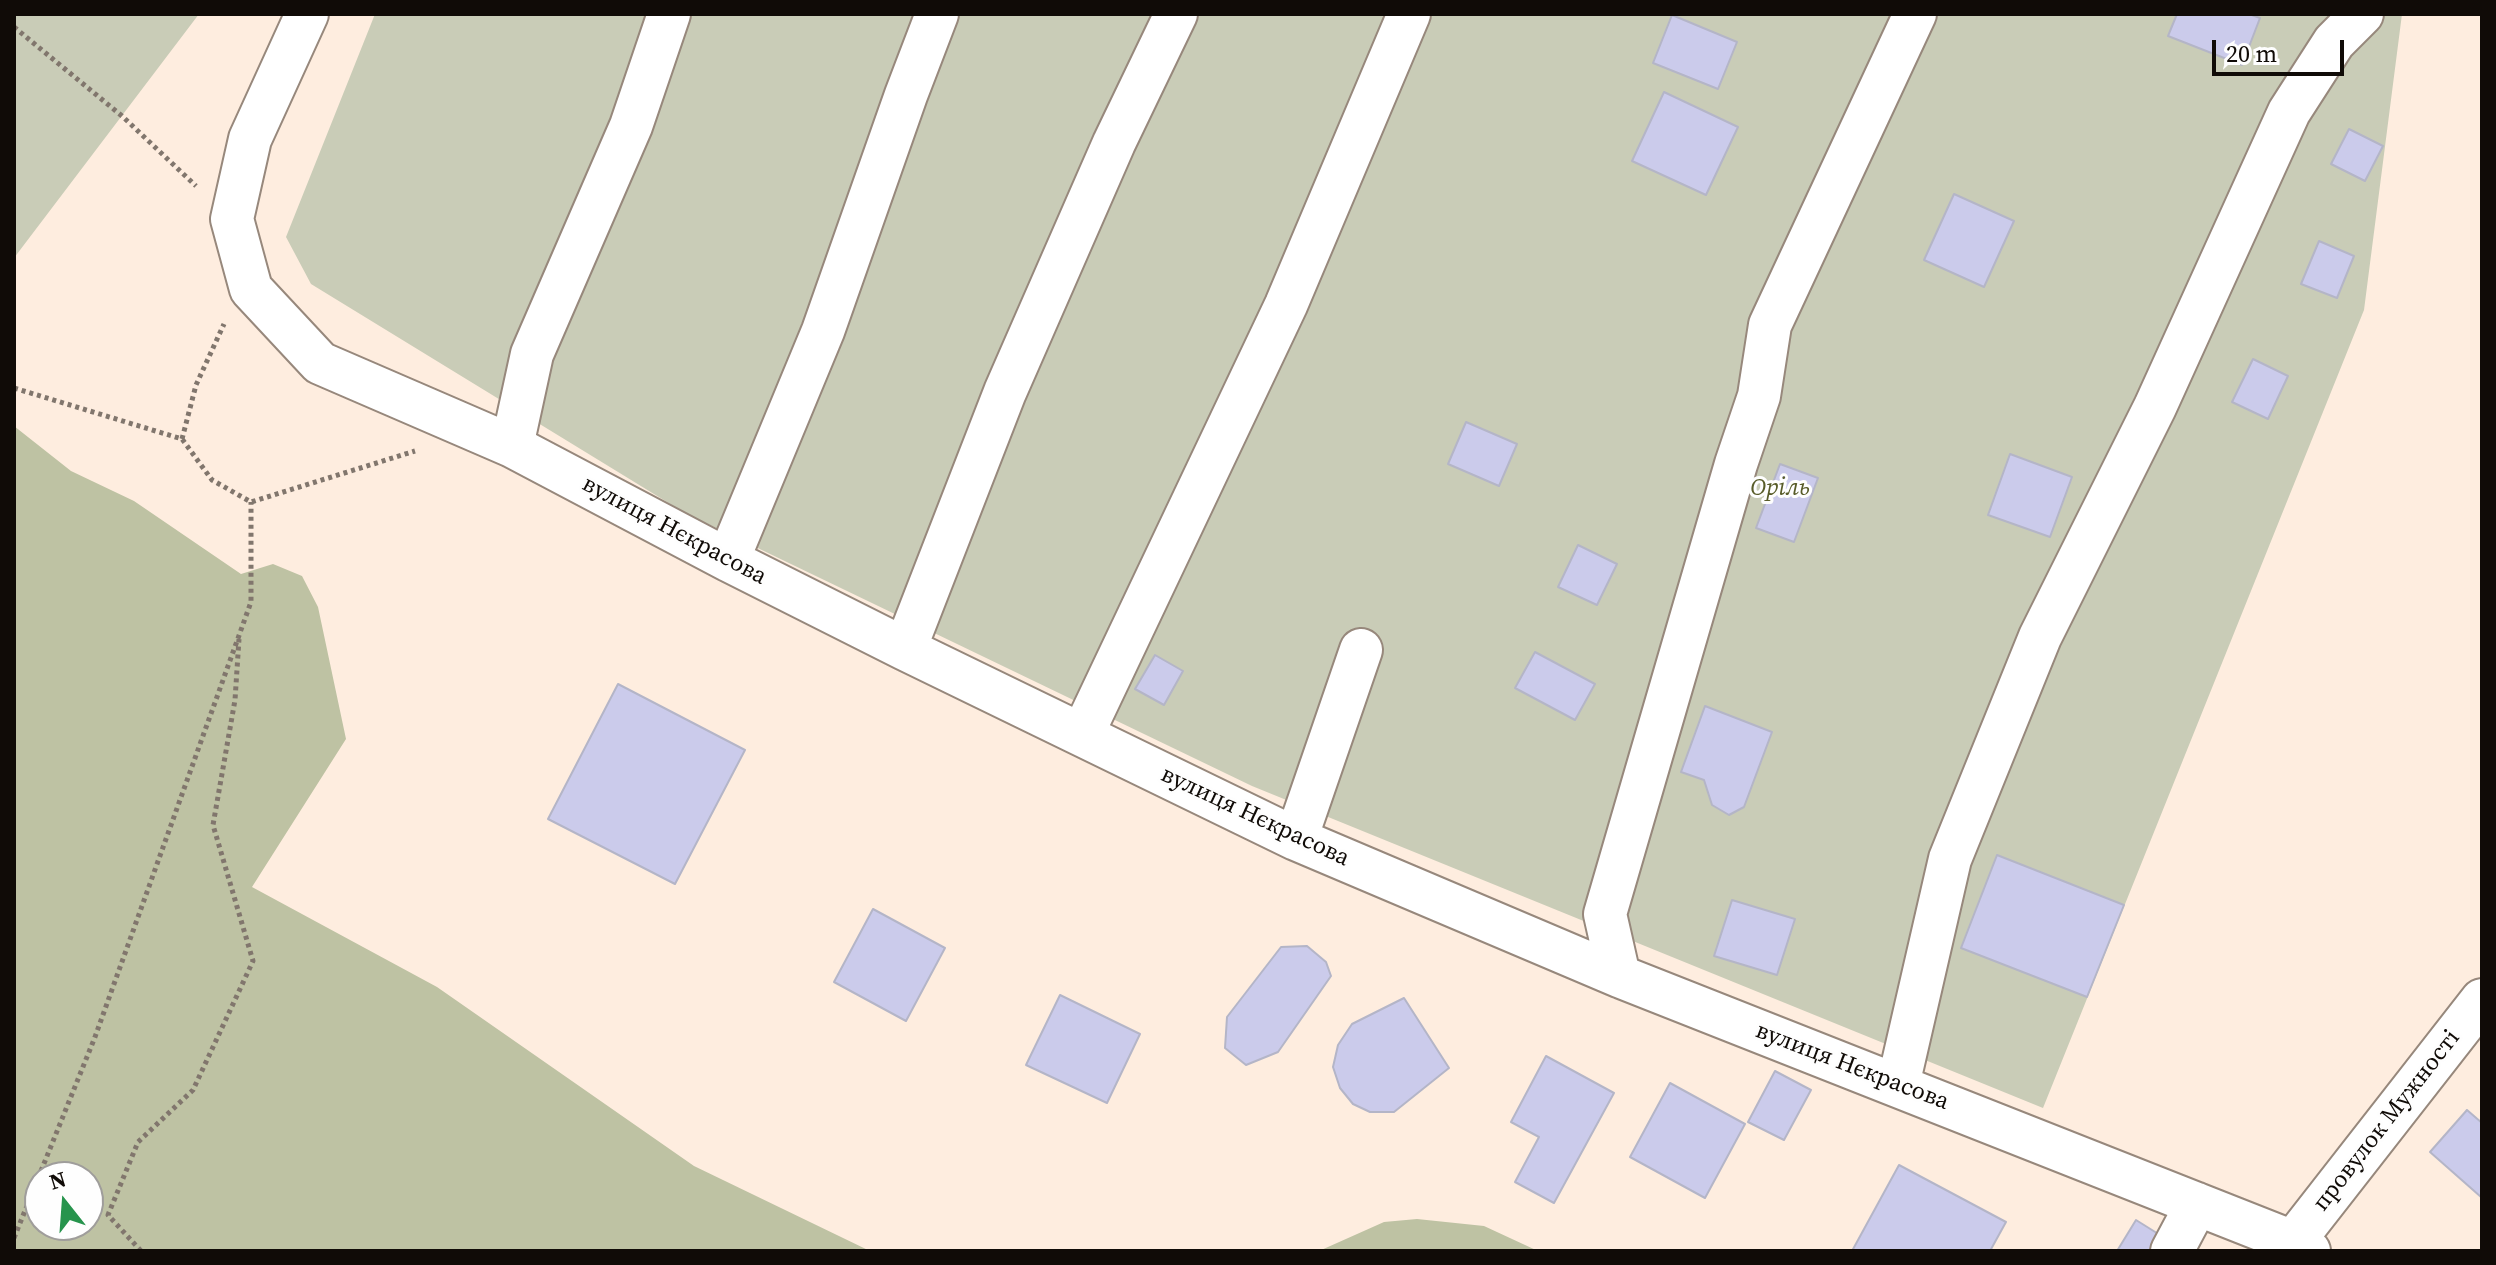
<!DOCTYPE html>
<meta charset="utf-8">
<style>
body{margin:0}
#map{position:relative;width:2496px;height:1265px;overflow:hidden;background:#feeddf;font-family:"Source Serif 4",serif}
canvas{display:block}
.frame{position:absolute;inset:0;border:16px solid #100b07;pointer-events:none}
.north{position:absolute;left:24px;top:1161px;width:80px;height:80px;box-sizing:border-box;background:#fefefe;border:2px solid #9f9d9b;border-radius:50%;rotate:343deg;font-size:22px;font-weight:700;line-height:32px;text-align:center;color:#100b07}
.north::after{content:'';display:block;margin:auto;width:28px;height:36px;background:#27944d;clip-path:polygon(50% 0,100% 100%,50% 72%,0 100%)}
.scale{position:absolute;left:2212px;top:40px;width:132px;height:36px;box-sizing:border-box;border:4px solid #100b07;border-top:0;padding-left:10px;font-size:24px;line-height:28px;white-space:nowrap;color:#100b07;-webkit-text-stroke:6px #fefefe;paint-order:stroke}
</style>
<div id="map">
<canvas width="2496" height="1265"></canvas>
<div class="frame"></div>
<div class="north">N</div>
<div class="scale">20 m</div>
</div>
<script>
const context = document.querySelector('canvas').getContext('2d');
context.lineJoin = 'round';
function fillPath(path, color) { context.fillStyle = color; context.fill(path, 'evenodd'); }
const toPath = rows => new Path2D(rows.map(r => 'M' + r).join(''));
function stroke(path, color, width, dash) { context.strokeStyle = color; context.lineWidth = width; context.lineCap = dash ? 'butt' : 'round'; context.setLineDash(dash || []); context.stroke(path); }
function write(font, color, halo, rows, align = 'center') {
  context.font = font + ' "Source Serif 4",serif'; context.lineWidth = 6; context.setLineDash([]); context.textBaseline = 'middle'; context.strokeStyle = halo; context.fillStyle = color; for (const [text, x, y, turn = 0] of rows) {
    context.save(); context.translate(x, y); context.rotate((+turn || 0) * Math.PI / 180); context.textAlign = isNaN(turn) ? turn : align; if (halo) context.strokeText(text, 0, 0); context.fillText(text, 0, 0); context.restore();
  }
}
fillPath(toPath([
 [14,14,199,14,14,258],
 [375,14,2402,14,2364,310,2043,1108,1252,786,685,513,311,284,286,237]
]), '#c9ccb7');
fillPath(toPath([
 [14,426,71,471,134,501,241,574,273,564,302,576,318,607,346,739,252,887,437,987,694,1166,870,1251,14,1251],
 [40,1177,88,1177,88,1225,40,1225],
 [1417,1219,1484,1226,1538,1251,1319,1251,1384,1222]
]), '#bec2a3');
const building = toPath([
 [2177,14,2249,14,2260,18,2242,65,2168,36,2177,14],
 [1672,15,1737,42,1718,89,1653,63,1672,15],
 [1664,92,1738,127,1706,195,1632,161,1664,92],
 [2349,129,2383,146,2365,181,2331,164,2349,129],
 [1954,194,2014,221,1984,287,1924,260,1954,194],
 [2319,241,2354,256,2337,298,2301,284,2319,241],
 [2253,359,2288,376,2268,419,2232,402,2253,359],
 [1466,422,1517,444,1499,486,1448,464,1466,422],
 [2010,454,2072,477,2050,537,1988,515,2010,454],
 [1780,464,1818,478,1794,542,1756,528,1780,464],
 [1578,545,1617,564,1597,605,1558,587,1578,545],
 [1535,652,1595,684,1575,720,1515,688,1535,652],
 [1155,655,1183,671,1164,705,1135,689,1155,655],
 [618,684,745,750,675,884,548,819,618,684],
 [1705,706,1772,732,1744,807,1729,815,1712,805,1704,780,1681,772,1705,706],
 [1997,855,2124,905,2087,997,1961,948,1997,855],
 [1732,900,1795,919,1777,975,1714,956,1732,900],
 [873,909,945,948,906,1021,834,982,873,909],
 [1307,946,1326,962,1331,976,1278,1052,1246,1065,1225,1048,1227,1017,1281,947,1307,946],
 [1060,995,1140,1034,1107,1103,1026,1065,1060,995],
 [1404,998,1449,1068,1394,1112,1370,1112,1353,1104,1340,1088,1333,1067,1338,1045,1352,1024,1404,998],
 [1546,1056,1614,1093,1554,1203,1515,1182,1539,1137,1511,1122,1546,1056],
 [1775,1071,1811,1090,1784,1140,1748,1122,1775,1071],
 [1670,1083,1745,1124,1705,1198,1630,1157,1670,1083],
 [2467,1110,2482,1123,2481,1197,2430,1152,2467,1110],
 [1899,1165,2006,1222,1990,1251,1852,1251,1899,1165],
 [2136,1220,2168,1240,2161,1251,2117,1251,2136,1220]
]);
fillPath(building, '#cbcbeb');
stroke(building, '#b4b5c7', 2);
const minor = toPath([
 [307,14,250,139,232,219,251,289,320,363,512,446,728,560,905,649,1296,839,1619,976,2293,1242,2309,1251],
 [512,446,532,354,631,126,669,14],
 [728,560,823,331,906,95,937,14],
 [905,649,1005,392,1114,143,1176,14],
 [1082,735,1286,305,1409,14],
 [1296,839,1361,650],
 [1619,976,1605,914,1736,464,1759,396,1770,325,1915,14],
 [1898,1085,1950,859,2040,637,2155,407,2289,112,2334,42,2362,14],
 [2293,1242,2482,1000],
 [2172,1251,2197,1204]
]);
stroke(minor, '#97887c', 46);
stroke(toPath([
 [14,27,122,116,196,186],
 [14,388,182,439,212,480,251,502,415,451],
 [182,439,196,385,224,324],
 [14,1238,95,1037,251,602,251,502],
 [141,1251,108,1215,138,1142,193,1090,253,961,213,825,235,700,239,639]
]), '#81766d', 5, [4, 4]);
stroke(minor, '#fff', 42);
write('italic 24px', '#585c29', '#fefefe', [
 ["Оріль",1780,489]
]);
write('24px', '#100b07', '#fefefe', [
 ["вулиця Нєкрасова",674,531,28],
 ["вулиця Нєкрасова",1255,817,25],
 ["вулиця Нєкрасова",1852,1067,21],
 ["провулок Мужності",2387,1121,-52]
]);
</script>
